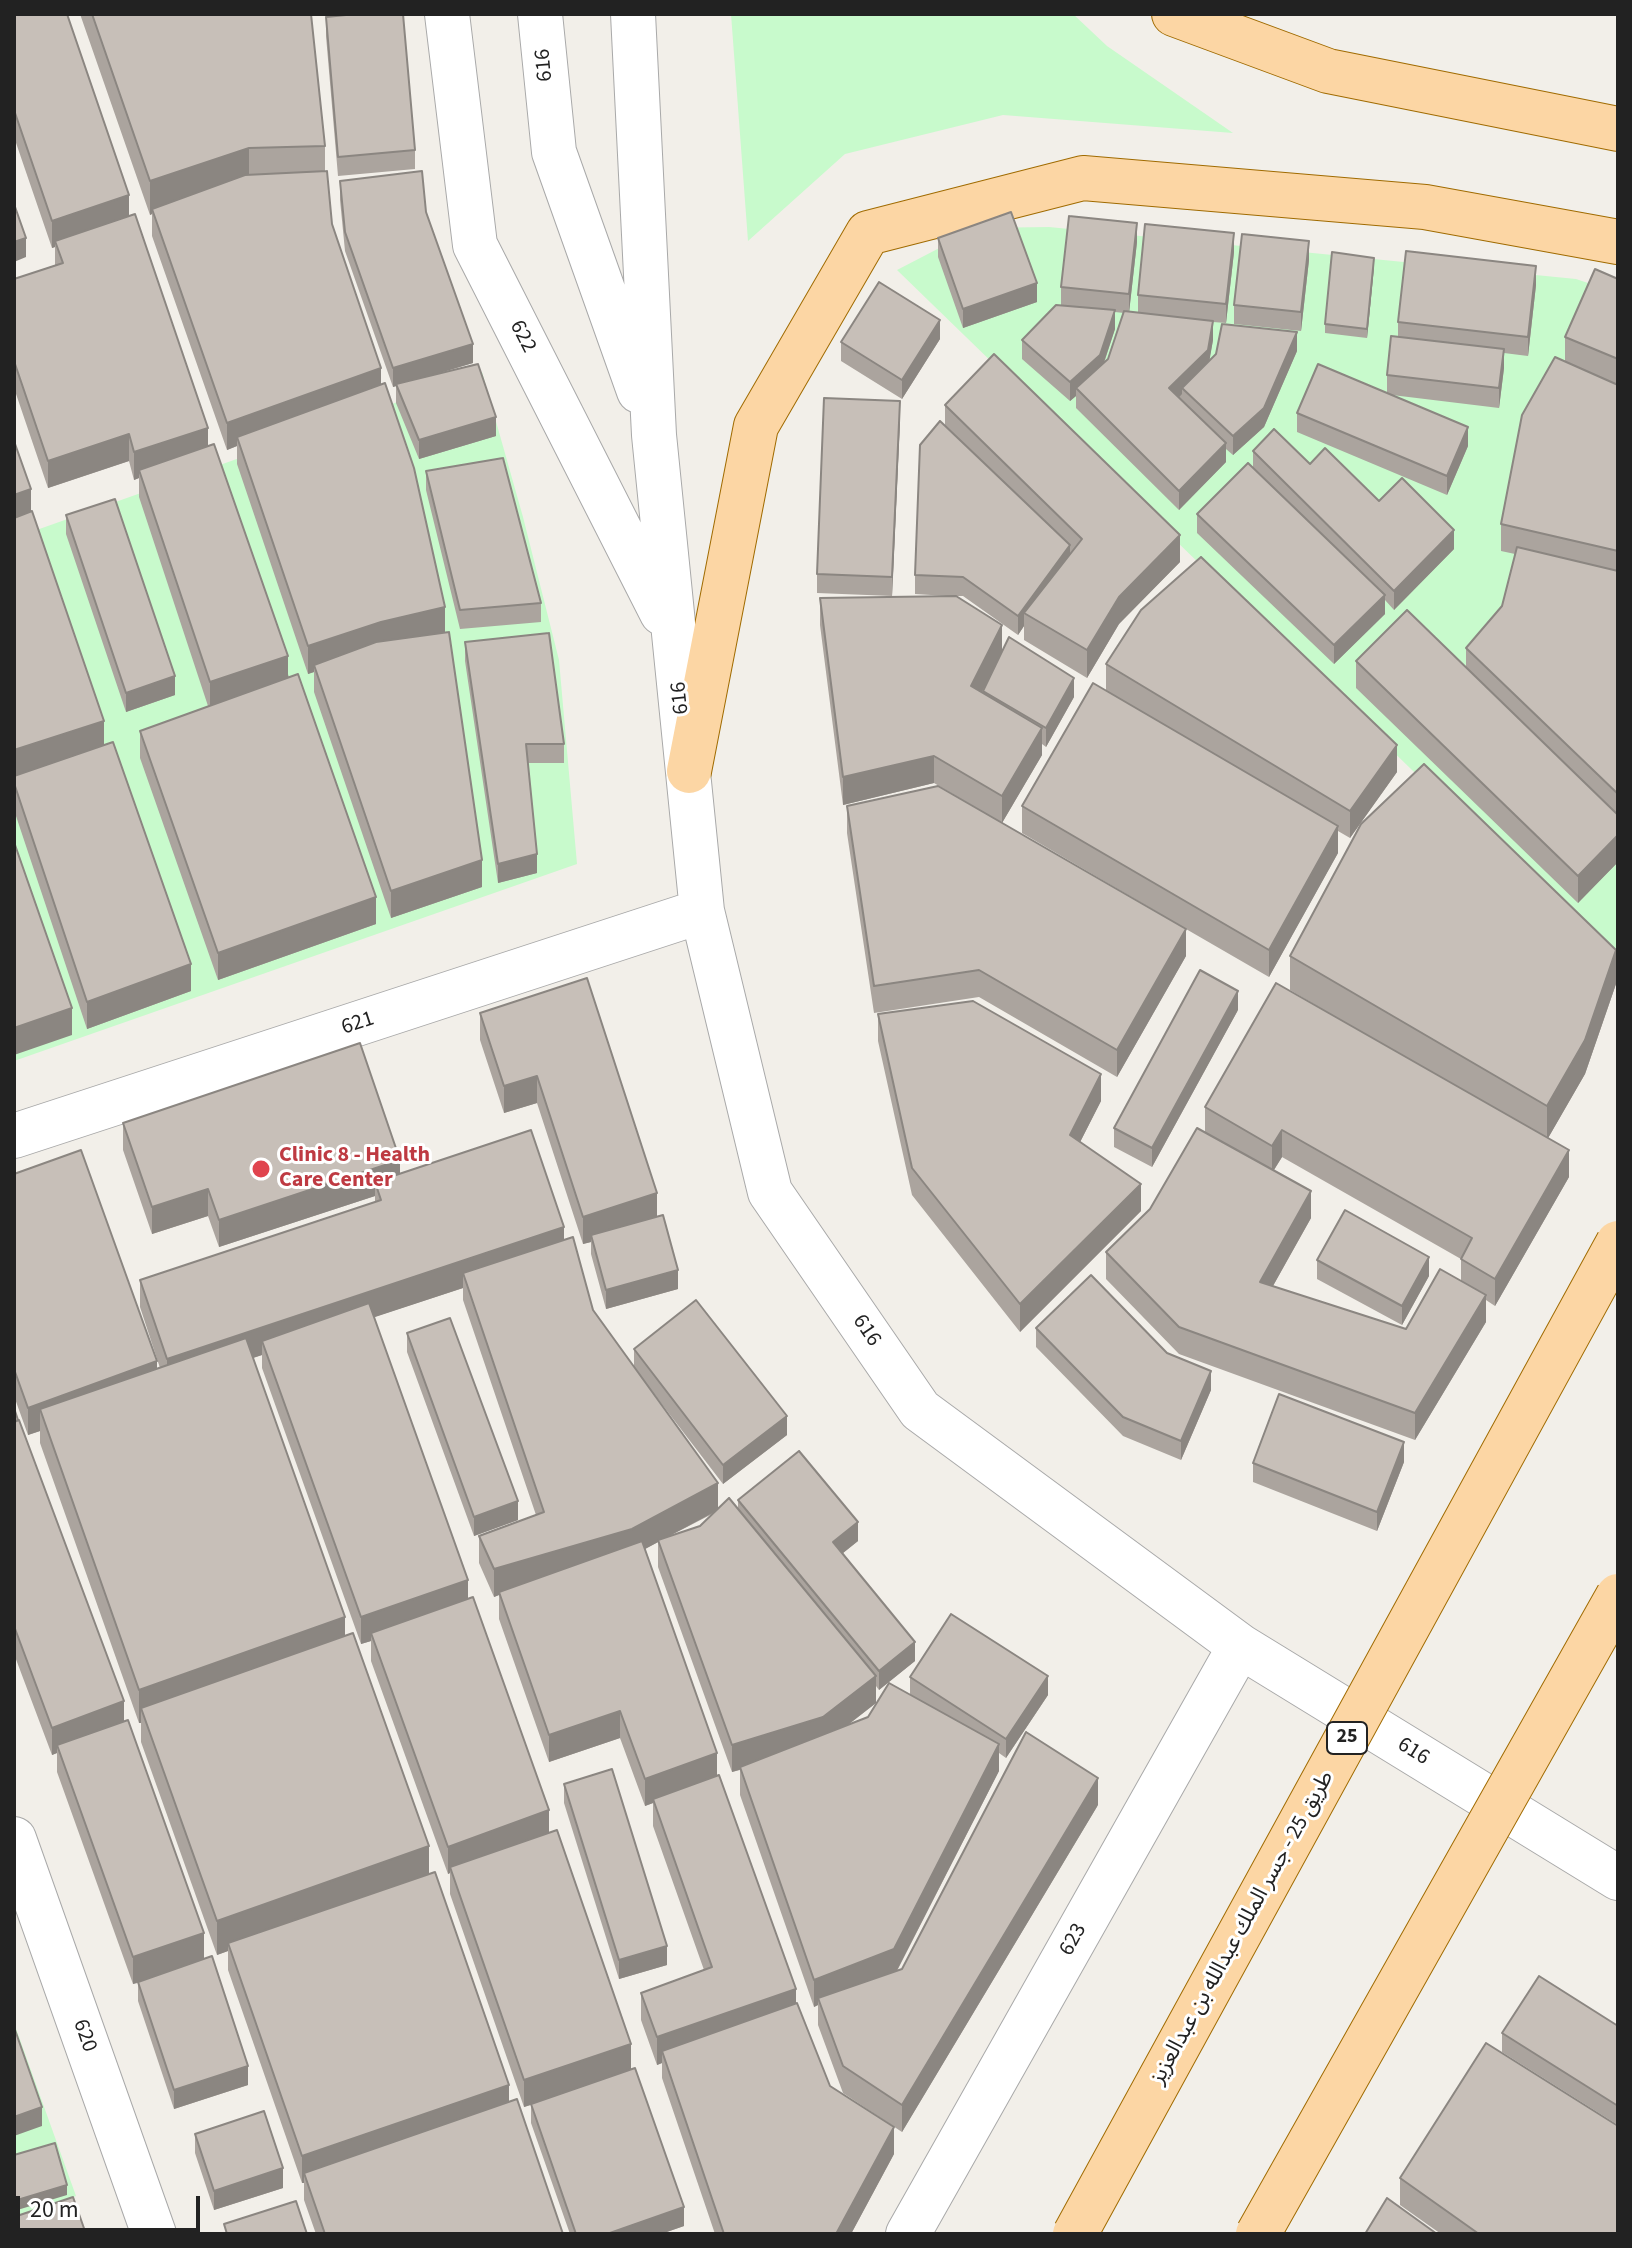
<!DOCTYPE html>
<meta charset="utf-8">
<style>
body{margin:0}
#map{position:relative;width:1632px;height:2248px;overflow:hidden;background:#f2efe9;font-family:"Source Sans 3",sans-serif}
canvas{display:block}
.frame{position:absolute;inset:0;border:16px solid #222;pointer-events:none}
.scale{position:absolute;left:16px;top:2196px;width:184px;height:36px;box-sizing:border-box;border:4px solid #222;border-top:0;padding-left:10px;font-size:24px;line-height:28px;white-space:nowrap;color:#222;-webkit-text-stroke:6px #fff;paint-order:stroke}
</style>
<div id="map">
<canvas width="1632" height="2248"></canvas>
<div class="frame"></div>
<div class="scale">20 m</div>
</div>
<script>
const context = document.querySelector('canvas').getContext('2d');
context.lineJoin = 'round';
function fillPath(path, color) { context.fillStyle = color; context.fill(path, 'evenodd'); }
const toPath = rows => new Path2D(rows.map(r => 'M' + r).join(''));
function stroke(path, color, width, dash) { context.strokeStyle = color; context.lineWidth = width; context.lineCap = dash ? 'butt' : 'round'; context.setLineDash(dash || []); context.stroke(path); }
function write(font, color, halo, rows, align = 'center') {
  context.font = font + ' "Source Sans 3","Noto Sans Arabic",sans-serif'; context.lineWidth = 6; context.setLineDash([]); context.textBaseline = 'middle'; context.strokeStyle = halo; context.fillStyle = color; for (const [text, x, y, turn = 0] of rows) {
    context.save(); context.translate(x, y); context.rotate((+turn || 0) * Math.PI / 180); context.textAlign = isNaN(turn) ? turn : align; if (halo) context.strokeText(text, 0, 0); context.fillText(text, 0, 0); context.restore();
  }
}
fillPath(toPath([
 [731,14,1073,14,1107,46,1233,133,1003,115,845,154,748,241],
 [1049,227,1576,279,1618,293,1618,970,897,270,978,228],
 [482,372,523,517,559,660,577,864,14,1061,14,538],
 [14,2023,76,2196,14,2220]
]), '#c8facc');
const minor = toPath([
 [447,14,475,245,662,613],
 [540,14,554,152,639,391],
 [633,14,654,435,702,911,770,1192,920,1410,1240,1646,1618,1878],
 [14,1136,702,911],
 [14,1839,154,2234],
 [908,2234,1240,1646]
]);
const primary = toPath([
 [1174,14,1328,71,1618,129],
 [689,771,756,426,868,233,1083,178,1425,207,1618,242]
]);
stroke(minor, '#a9a9a9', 46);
stroke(primary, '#a06b00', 46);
stroke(minor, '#fff', 44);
stroke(primary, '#fcd6a4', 44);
const primaryBridge = toPath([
 [1075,2234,1618,1243],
 [1258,2234,1618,1596]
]);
stroke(primaryBridge, '#a06b00', 46, []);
stroke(primaryBridge, '#fcd6a4', 44);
fillPath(toPath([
 [14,14,129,216,208,447,376,924,218,980,140,758,140,731,208,706,139,497,139,478,134,480,129,461,48,488,14,388,14,279,55,265,55,247,52,248,14,137],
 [80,14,311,14,325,146,325,171,332,224,381,385,445,633,482,887,391,918,314,692,314,672,308,674,237,464,237,446,227,450,152,236,152,214,150,215],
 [326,17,415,150,415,169,338,176,326,36],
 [340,181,426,212,473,363,429,376,496,436,419,459,396,403,396,386,393,387,345,251,340,200],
 [938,238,1037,302,963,328,938,257],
 [1137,242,1129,312,1138,313,1138,295,1234,252,1226,323,1213,322,1213,340,1209,361,1297,351,1264,427,1233,455,1226,449,1226,462,1179,510,1076,408,1076,396,1070,401,1022,359,1022,340,1061,306,1061,287],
 [1115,312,1124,313,1108,359,1104,363,1115,329],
 [1309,260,1301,331,1234,324,1234,305],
 [1374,267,1367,338,1325,333,1325,324],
 [1618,279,1618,862,1578,903,1356,688,1356,661,1466,668,1466,648,1502,606,1515,554,1501,551,1501,524,1565,362,1565,337],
 [1536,285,1528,356,1504,353,1504,368,1499,408,1392,395,1468,446,1447,495,1297,432,1297,413,1387,393,1387,375,1398,336,1398,322],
 [940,339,902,399,841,361,841,342],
 [945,405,1180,562,1119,624,1087,678,1024,640,1024,626,1018,635,963,596,957,596,1002,652,982,692,983,693,983,691,1074,697,1046,747,1042,744,1042,755,1002,823,934,783,843,805,820,625,820,598,947,596,915,594,915,575,945,426],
 [900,420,892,596,817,593,817,574],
 [14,441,31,512,104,745,191,991,87,1029,14,810],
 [1253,451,1310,464,1379,501,1454,549,1394,610,1385,600,1385,614,1334,664,1197,533,1197,514,1253,467],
 [426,471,541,603,541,622,460,629,426,490],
 [66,515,175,695,126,712,66,534],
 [465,642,564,744,564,763,528,763,537,873,498,883,465,661],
 [1106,664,1397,772,1350,838,1338,831,1338,853,1269,977,1186,929,1186,956,1117,1077,979,997,874,1013,847,833,847,806,1164,916,1022,833,1022,806,1106,691],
 [1290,956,1616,984,1585,1074,1548,1138,1569,1177,1495,1306,1486,1300,1486,1322,1415,1440,1179,1354,1106,1279,1106,1252,1150,1209,1205,1132,1205,1107,1356,1029,1290,990],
 [1282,1157,1461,1259,1461,1281,1406,1329,1273,1286,1311,1218,1274,1170],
 [1238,1010,1152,1167,1114,1147,1114,1128],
 [480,1013,657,1217,678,1289,606,1309,591,1254,591,1242,583,1244,537,1103,504,1113,480,1040],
 [878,1014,1101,1101,1080,1142,1141,1211,1020,1332,912,1195,878,1041],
 [123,1123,400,1173,564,1240,593,1310,634,1367,634,1349,787,1435,723,1484,651,1390,718,1508,738,1510,738,1500,858,1541,843,1553,915,1661,879,1690,876,1686,876,1703,848,1725,868,1717,910,1695,910,1677,1048,1695,1006,1758,999,1753,999,1771,897,1971,902,1969,1098,1805,902,2132,843,2093,818,2025,818,2005,814,2007,740,1795,740,1770,732,1772,658,1567,658,1542,645,1549,717,1775,796,2003,830,2086,894,2154,851,2234,715,2234,662,2078,662,2063,657,2065,641,2020,641,1993,704,1970,653,1826,653,1803,645,1806,620,1738,549,1762,499,1619,499,1595,494,1597,479,1563,479,1536,536,1515,463,1300,463,1288,374,1317,468,1599,684,2226,661,2234,570,2234,531,2123,531,2105,524,2107,450,1894,450,1873,448,1874,371,1661,371,1641,361,1644,262,1368,262,1355,253,1358,345,1636,509,2102,563,2234,316,2234,304,2200,304,2183,302,2183,228,1970,228,1951,217,1955,141,1742,141,1723,139,1723,40,1443,40,1431,28,1435,14,1396,14,1174,157,1369,160,1368,140,1307,140,1280,375,1202,375,1196,219,1247,208,1216,152,1234,123,1150],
 [714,1513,700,1526,669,1536,687,1527],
 [1317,1260,1429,1276,1402,1325,1317,1279],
 [1036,1328,1167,1353,1211,1390,1181,1460,1123,1436,1036,1347],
 [407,1333,518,1520,474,1536,407,1352],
 [14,1408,124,1721,204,1959,248,2085,174,2109,138,2001,138,1983,133,1984,57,1772,57,1753,52,1755,14,1654],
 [1404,1462,1377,1531,1253,1482,1253,1463],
 [564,1784,667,1965,619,1979,564,1803],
 [1618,2026,1618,2125,1502,2052,1502,2033],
 [195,2134,283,2188,214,2210,195,2153],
 [1400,2178,1618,2234,1441,2234,1400,2205]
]), '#aba49e');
fillPath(toPath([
 [249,148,249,182,152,209,152,214,150,215,150,181],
 [129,195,129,222,55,241,55,247,52,248,52,221],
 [1137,223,1137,242,1129,313,1129,294],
 [1234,233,1234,252,1226,323,1226,304],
 [26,238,26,257,14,262,14,242],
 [1309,241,1309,260,1301,331,1301,312],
 [1374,258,1374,267,1367,338,1367,329],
 [1536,266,1536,285,1528,356,1528,337],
 [1037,283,1037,302,963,328,963,309],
 [1115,310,1115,329,1100,374,1076,388,1076,396,1070,401,1070,382],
 [940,320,940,339,902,399,902,380],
 [1213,321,1213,340,1208,369,1182,388,1182,394,1169,408,1169,388],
 [1297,332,1297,351,1264,427,1233,455,1233,436],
 [473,344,473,363,393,387,393,368],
 [1504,349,1504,368,1499,408,1499,388],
 [381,368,381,395,237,437,237,446,227,450,227,423],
 [900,401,900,420,892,596,892,577],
 [496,417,496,436,419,459,419,440],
 [1468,427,1468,446,1447,495,1447,476],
 [208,428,208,455,139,470,139,478,134,480,134,452],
 [129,434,129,461,48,488,48,461],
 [1226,443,1226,462,1179,510,1179,491],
 [31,489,31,516,14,522,14,495],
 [1454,530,1454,549,1394,610,1394,591],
 [1180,535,1180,562,1119,624,1087,678,1087,650,1119,597],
 [1070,545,1070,564,1024,613,1024,626,1018,635,1018,616],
 [1385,595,1385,614,1334,664,1334,645],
 [445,607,445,634,314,665,314,672,308,674,308,646,381,622],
 [1002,625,1002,652,971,713,971,686],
 [288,656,288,683,210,709,210,682],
 [175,676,175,695,126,712,126,693],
 [1074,678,1074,697,1046,747,1046,728],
 [104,721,104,748,14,777,14,750],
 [1042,728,1042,755,1002,823,1002,796],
 [1397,745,1397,772,1350,838,1350,811],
 [934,756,934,783,843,805,843,777],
 [1338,826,1338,853,1269,977,1269,950],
 [1618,835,1618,862,1578,903,1578,876],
 [537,854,537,873,498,883,498,864],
 [482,860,482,887,391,918,391,891],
 [376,897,376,924,218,980,218,953],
 [1186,929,1186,956,1117,1077,1117,1050],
 [1616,950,1616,984,1585,1074,1547,1140,1547,1106],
 [191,964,191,991,87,1029,87,1002],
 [1238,991,1238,1010,1152,1167,1152,1148],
 [72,1008,72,1035,14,1055,14,1028],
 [1101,1074,1101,1101,1070,1162,1070,1135],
 [537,1076,537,1103,504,1113,504,1086],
 [1282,1130,1282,1157,1272,1173,1272,1146],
 [1569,1150,1569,1177,1495,1306,1495,1279],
 [400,1160,400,1187,375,1182,375,1196,219,1247,219,1220],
 [1141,1184,1141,1211,1020,1332,1020,1304],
 [208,1189,208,1216,152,1234,152,1207],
 [1311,1191,1311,1218,1260,1309,1260,1282],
 [657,1193,657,1220,591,1235,591,1242,583,1244,583,1217],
 [564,1227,564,1254,463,1273,463,1288,266,1353,262,1341,262,1355,167,1386,167,1359],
 [1429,1257,1429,1276,1402,1325,1402,1306],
 [678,1270,678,1289,606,1309,606,1290],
 [1486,1295,1486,1322,1415,1440,1415,1413],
 [157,1361,157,1388,40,1409,40,1431,28,1435,28,1408],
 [1211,1371,1211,1390,1181,1460,1181,1441],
 [787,1416,787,1435,723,1484,723,1465],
 [1404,1442,1404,1462,1377,1531,1377,1512],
 [718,1483,718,1510,632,1556,499,1592,499,1595,494,1597,494,1569],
 [518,1501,518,1520,474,1536,474,1517],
 [858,1522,858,1541,833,1561,833,1542],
 [468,1580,468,1607,371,1633,371,1641,361,1644,361,1617],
 [345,1617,345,1651,141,1708,141,1723,139,1723,139,1690],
 [915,1642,915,1661,879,1690,879,1671],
 [876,1676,876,1703,823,1744,732,1772,732,1745],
 [1048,1676,1048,1695,1006,1758,1006,1739],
 [124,1701,124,1729,57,1745,57,1753,52,1755,52,1728],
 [620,1711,620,1738,549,1762,549,1735],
 [999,1744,999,1771,894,1976,818,1998,818,2005,814,2007,814,1980],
 [717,1753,717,1780,653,1799,653,1803,645,1806,645,1779],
 [1098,1778,1098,1805,902,2132,902,2105],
 [549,1810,549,1837,450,1867,450,1873,448,1874,448,1847],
 [429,1846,429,1880,228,1943,228,1951,217,1955,217,1921],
 [204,1933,204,1960,133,1984,133,1957],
 [667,1946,667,1965,619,1979,619,1960],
 [796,1989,796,2016,662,2051,662,2063,657,2065,657,2037],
 [631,2044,631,2071,524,2107,524,2080],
 [248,2066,248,2085,174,2109,174,2090],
 [509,2085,509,2112,304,2173,304,2183,302,2183,302,2156],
 [42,2107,42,2126,14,2136,14,2117],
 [894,2127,894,2154,851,2234,836,2234],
 [283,2168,283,2188,214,2210,214,2191],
 [67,2185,67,2195,14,2211,14,2201],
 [684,2207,684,2226,661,2234,607,2234]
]), '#8b8681');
const building = toPath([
 [14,14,67,14,129,195,52,221,14,110,14,14],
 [92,14,311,14,325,146,249,148,150,181,92,14],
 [356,14,403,14,415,150,338,157,326,17,356,14],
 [327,171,332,224,381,368,227,423,152,209,245,175,327,171],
 [422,171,426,212,473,344,393,368,345,232,340,181,422,171],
 [14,204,26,238,14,242,14,204],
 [1011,212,1037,283,963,309,938,238,1011,212],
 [135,214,208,428,134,452,129,434,48,461,14,361,14,279,63,263,55,241,135,214],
 [1069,216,1137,223,1129,294,1061,287,1069,216],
 [1145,224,1234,233,1226,304,1138,295,1145,224],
 [1242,234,1309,241,1301,312,1234,305,1242,234],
 [1406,251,1536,266,1528,337,1398,322,1406,251],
 [1332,252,1374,258,1367,329,1325,324,1332,252],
 [1595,269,1618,279,1618,359,1565,337,1595,269],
 [879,282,940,320,902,380,841,342,879,282],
 [1056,305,1115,310,1100,355,1070,382,1022,340,1056,305],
 [1124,311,1213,321,1208,350,1169,388,1226,443,1179,491,1076,388,1108,359,1124,311],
 [1222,324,1297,332,1264,408,1233,436,1182,388,1216,354,1222,324],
 [1391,336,1504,349,1499,388,1387,375,1391,336],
 [994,354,1180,535,1119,597,1087,650,1024,613,1082,539,945,405,994,354],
 [1555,357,1618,385,1618,551,1501,524,1522,415,1555,357],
 [478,364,496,417,419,440,396,384,478,364],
 [1318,364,1468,427,1447,476,1297,413,1318,364],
 [385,383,414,468,445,607,381,622,308,646,237,437,385,383],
 [824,398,900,401,892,577,817,574,824,398],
 [940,421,1070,545,1018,616,963,577,915,575,920,445,940,421],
 [1274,429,1310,464,1325,448,1379,501,1402,478,1454,530,1394,591,1253,451,1274,429],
 [14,441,31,489,14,495,14,441],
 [214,444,288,656,210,682,139,470,214,444],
 [503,458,541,603,460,610,426,471,503,458],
 [1248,463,1385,595,1334,645,1197,514,1248,463],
 [115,499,175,676,126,693,66,515,115,499],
 [32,511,104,721,14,750,14,518,32,511],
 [1517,547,1618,571,1618,794,1466,648,1502,606,1517,547],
 [1201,557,1397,745,1350,811,1106,664,1141,610,1201,557],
 [956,596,1002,625,971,686,1042,728,1002,796,934,756,843,777,820,598,956,596],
 [1407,610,1618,815,1618,835,1578,876,1356,661,1407,610],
 [449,632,482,860,391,891,314,665,376,642,449,632],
 [549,633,564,744,526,744,537,854,498,864,465,642,549,633],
 [1009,637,1074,678,1046,728,983,691,1009,637],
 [298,674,376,897,218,953,140,731,298,674],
 [1093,683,1338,826,1269,950,1022,806,1093,683],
 [113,742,191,964,87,1002,14,783,14,776,113,742],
 [1424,764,1616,950,1585,1040,1547,1106,1290,956,1361,824,1424,764],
 [938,786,1186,929,1117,1050,979,970,874,986,847,806,938,786],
 [14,842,72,1008,14,1028,14,842],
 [1200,970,1238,991,1152,1148,1114,1128,1200,970],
 [587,978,657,1193,583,1217,537,1076,504,1086,480,1013,587,978],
 [1276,983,1569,1150,1495,1279,1461,1259,1472,1238,1282,1130,1272,1146,1205,1107,1276,983],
 [973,1001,1101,1074,1070,1135,1141,1184,1020,1304,912,1168,878,1014,973,1001],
 [360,1043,400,1160,219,1220,208,1189,152,1207,123,1123,360,1043],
 [1197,1128,1311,1191,1260,1282,1406,1329,1440,1269,1486,1295,1415,1413,1179,1327,1106,1252,1150,1209,1197,1128],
 [531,1130,564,1227,167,1359,140,1280,381,1200,375,1182,531,1130],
 [81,1150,157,1361,28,1408,14,1369,14,1174,81,1150],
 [1345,1210,1429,1257,1402,1306,1317,1260,1345,1210],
 [663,1215,678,1270,606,1290,591,1235,663,1215],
 [573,1237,593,1310,718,1483,632,1529,494,1569,479,1536,544,1512,463,1273,573,1237],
 [1091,1275,1167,1353,1211,1371,1181,1441,1123,1417,1036,1328,1091,1275],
 [696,1300,787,1416,723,1465,634,1349,696,1300],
 [369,1303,468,1580,361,1617,262,1341,369,1303],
 [450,1318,518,1501,474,1517,407,1333,450,1318],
 [246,1338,345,1617,139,1690,40,1409,246,1338],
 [1279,1394,1404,1442,1377,1512,1253,1463,1279,1394],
 [14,1408,18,1420,14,1422,14,1408],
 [19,1420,124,1701,52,1728,14,1626,14,1422,19,1420],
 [799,1451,858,1522,833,1542,915,1642,879,1671,738,1500,799,1451],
 [729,1498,876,1676,823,1717,732,1745,658,1540,700,1526,729,1498],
 [642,1541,717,1753,645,1779,620,1711,549,1735,499,1592,642,1541],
 [473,1597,549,1810,448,1847,371,1633,473,1597],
 [951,1614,1048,1676,1006,1739,910,1677,951,1614],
 [353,1633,429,1846,217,1921,141,1708,353,1633],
 [889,1683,999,1744,894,1949,814,1980,740,1767,868,1717,889,1683],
 [128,1720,204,1933,133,1957,57,1745,128,1720],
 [1026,1732,1098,1778,902,2105,843,2066,818,1998,902,1969,1026,1732],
 [612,1769,667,1946,619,1960,564,1784,612,1769],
 [719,1775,796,1989,657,2037,641,1993,712,1967,653,1799,719,1775],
 [557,1830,631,2044,524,2080,450,1867,557,1830],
 [435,1872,509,2085,302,2156,228,1943,435,1872],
 [212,1956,248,2066,174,2090,138,1982,212,1956],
 [1539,1976,1618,2026,1618,2106,1502,2033,1539,1976],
 [797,2003,830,2086,894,2127,836,2234,724,2234,662,2051,797,2003],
 [14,2027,42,2107,14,2117,14,2027],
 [1486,2043,1618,2126,1618,2234,1479,2234,1400,2178,1486,2043],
 [635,2068,684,2207,607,2234,576,2234,531,2104,635,2068],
 [517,2099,563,2234,325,2234,304,2173,517,2099],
 [264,2111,283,2168,214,2191,195,2134,264,2111],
 [55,2143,67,2185,14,2201,14,2155,55,2143],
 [73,2197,86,2234,14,2234,14,2217,73,2197],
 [1387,2198,1437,2234,1365,2234,1387,2198],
 [296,2201,307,2234,227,2234,224,2224,296,2201]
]);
fillPath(building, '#c7bfb8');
stroke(building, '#8b8681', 2);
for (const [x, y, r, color] of [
 [261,1169,10,"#e0444e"]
]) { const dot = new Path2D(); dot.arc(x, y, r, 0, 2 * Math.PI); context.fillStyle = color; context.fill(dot); stroke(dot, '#fff', 3); }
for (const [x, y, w] of [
 [1347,1738,40]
]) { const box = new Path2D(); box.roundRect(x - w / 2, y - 16, w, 32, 6); context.fillStyle = '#fff'; context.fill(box); stroke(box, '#222', 2); }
write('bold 20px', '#222', null, [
 ["25",1347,1738]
]);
write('22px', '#222', '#fff', [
 ["616",545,65,-95],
 ["622",522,337,63],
 ["616",681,698,-96],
 ["621",358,1024,-18],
 ["616",866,1331,56],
 ["616",1413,1752,32],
 ["طريق 25 - جسر الملك عبدالله بن عبدالعزيز",1243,1928,-61],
 ["623",1074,1940,-61],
 ["620",84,2036,71]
]);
write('bold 22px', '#be3a42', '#fff', [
 ["Clinic 8 - Health",279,1156],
 ["Care Center",279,1181]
], 'left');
</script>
